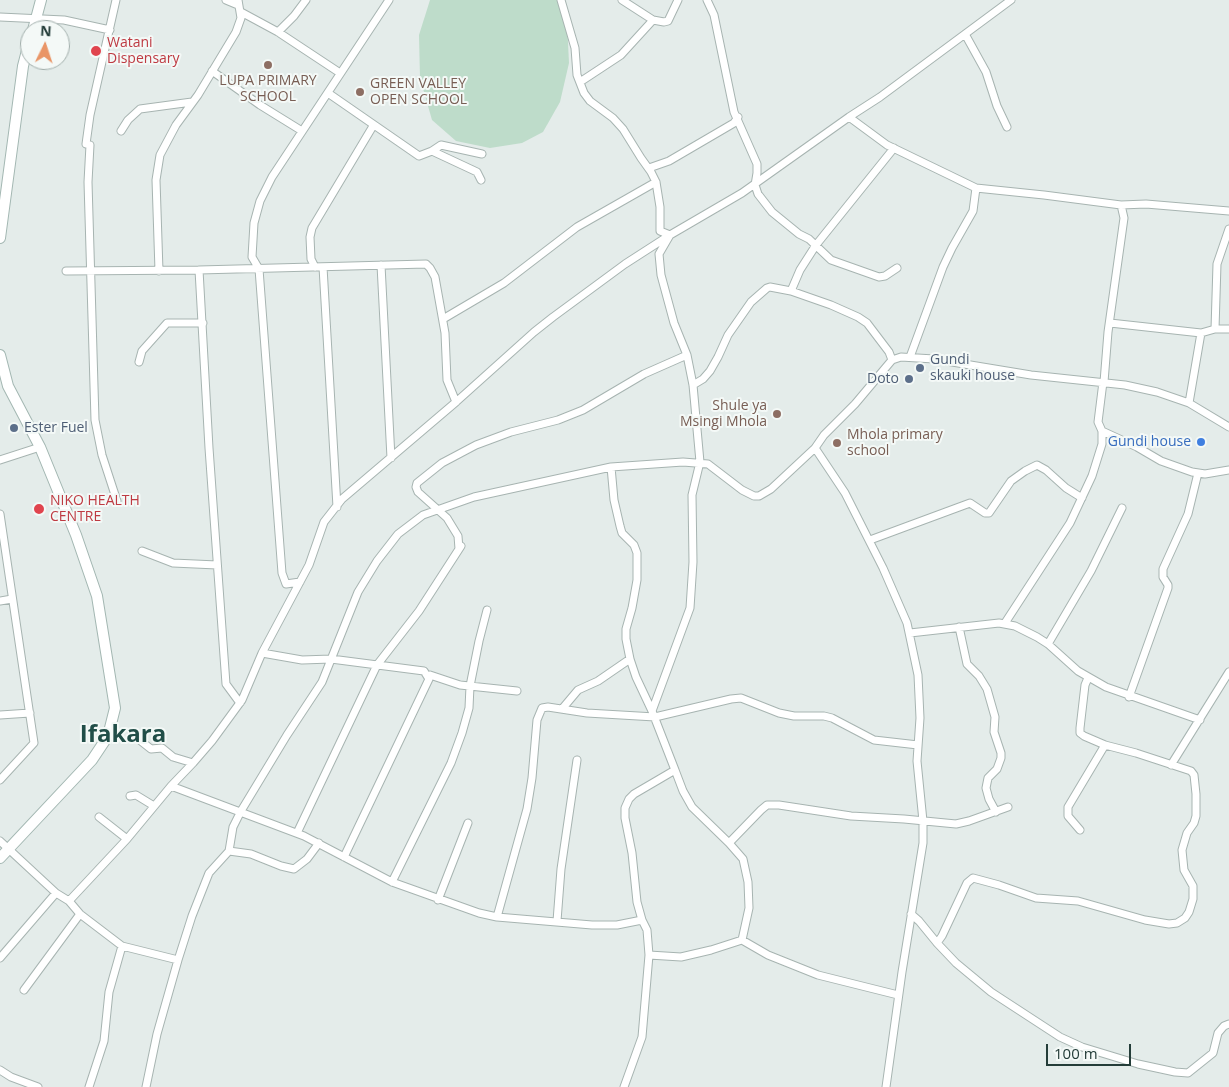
<!DOCTYPE html>
<style>
body{margin:0}
#map{position:relative;width:1229px;height:1087px;overflow:hidden;background:#e4ecea;font-family:"Open Sans",sans-serif}
canvas{display:block}
.north{position:absolute;left:20px;top:20px;width:50px;height:50px;box-sizing:border-box;background:#f4f9f7;border:1px solid #a1aeab;border-radius:50%;rotate:4deg;font-size:14px;font-weight:700;line-height:20px;text-align:center;color:#243d39}
.north::after{content:'';display:block;margin:auto;width:18px;height:22px;background:#e99566;clip-path:polygon(50% 0,100% 100%,50% 72%,0 100%)}
.scale{position:absolute;left:1046px;top:1044px;width:85px;height:22px;box-sizing:border-box;border:2px solid #243d39;border-top:0;padding-left:6px;font-size:15px;line-height:18px;white-space:nowrap;color:#243d39;-webkit-text-stroke:4px #f4f9f7;paint-order:stroke}
</style>
<div id="map">
<canvas width="1229" height="1087"></canvas>
<div class="north">N</div>
<div class="scale">100 m</div>
</div>
<script>
const context = document.querySelector('canvas').getContext('2d');
context.lineJoin = 'round';
function fillPath(path, color) { context.fillStyle = color; context.fill(path, 'evenodd'); }
const toPath = rows => new Path2D(rows.map(r => 'M' + r).join(''));
function stroke(path, color, width, dash) { context.strokeStyle = color; context.lineWidth = width; context.lineCap = dash ? 'butt' : 'round'; context.setLineDash(dash || []); context.stroke(path); }
function write(font, color, halo, rows, align = 'center') {
  context.font = font + ' "Open Sans",sans-serif'; context.lineWidth = 4; context.setLineDash([]); context.textBaseline = 'middle'; context.strokeStyle = halo; context.fillStyle = color; for (const [text, x, y, turn = 0] of rows) {
    context.save(); context.translate(x, y); context.rotate((+turn || 0) * Math.PI / 180); context.textAlign = isNaN(turn) ? turn : align; if (halo) context.strokeText(text, 0, 0); context.fillText(text, 0, 0); context.restore();
  }
}
fillPath(toPath([
 [430,0,559,0,567,23,569,63,560,102,543,132,522,143,490,148,456,141,432,120,420,78,419,35]
]), '#bedcca');
const minor = toPath([
 [226,0,238,5],
 [561,0,575,48,577,75,584,93,590,101,613,118,623,129,641,158,651,172,656,182,660,207,660,231,670,235,659,254,661,275,674,323,687,355,693,385,700,462,692,495,693,562,690,608,652,711,675,770,634,794,629,799,625,808,625,818,632,853,637,902,642,920,647,930,649,955,642,1037,624,1087],
 [622,0,653,20,664,22,668,21,678,0],
 [707,0,714,15,734,112,757,164,757,173,755,185,758,194,772,212,799,234,809,239,831,260,879,277,885,276,897,268],
 [241,12,278,32,340,73],
 [0,17,64,20,110,30],
 [278,32,294,16,306,0],
 [965,34,986,72,997,106,1007,127],
 [212,71,260,105,302,131],
 [580,82,621,55,653,20],
 [328,93,419,156,432,151,441,145,482,154],
 [849,117,887,145,976,188,1044,195,1121,205,1124,218,1108,332,1104,382],
 [121,131,128,120,140,109,192,102],
 [86,144,90,115,116,0],
 [90,145,88,182,95,420,102,455,117,501],
 [432,151,477,172,481,180],
 [649,168,669,161,734,123,738,117],
 [1121,205,1146,204,1229,211],
 [381,265,391,458],
 [315,267,311,259,310,237,312,228,373,126],
 [323,267,337,507],
 [199,270,209,448,226,684,240,703],
 [66,271,199,270,426,264,430,268,435,277,445,333,447,380,456,402],
 [159,271,156,180,160,155,176,125,198,95,236,32,241,18,238,0],
 [791,291,800,270,816,245,894,148],
 [443,319,504,283,577,227,656,182],
 [1110,323,1201,333,1215,329,1229,329],
 [1215,329,1217,264,1229,229],
 [910,357,943,267,952,248,973,211,976,188],
 [139,362,142,351,167,323,203,323],
 [693,385,703,379,710,371,718,357,728,335,751,302,767,288,770,287,791,291,831,305,858,317,867,323,889,352,892,360],
 [1189,403,1201,333],
 [1102,431,1137,447,1161,461,1192,472,1205,474,1229,470],
 [815,448,845,493,883,568,907,623,918,675,920,718,917,761,923,821,923,843,902,972,886,1087],
 [0,460,40,447],
 [611,467,614,500,620,526,622,533,634,545,637,553,637,580,632,608,626,629,626,639,630,659,636,677,652,711],
 [0,514,34,743,0,780],
 [870,540,970,503,985,513,989,513,1011,481,1025,471,1037,465,1046,470,1066,488,1082,498],
 [459,549,458,536,447,518,418,492,416,487,417,483,442,463,476,445,511,432,558,420,583,410,644,374,687,355],
 [142,551,173,563,217,565],
 [300,582,286,584,282,573,259,269,252,257,254,223,260,201,272,177,389,0],
 [0,601,12,599],
 [1005,623,1070,523,1092,476,1102,444,1102,431,1098,422,1103,382],
 [959,627,967,664,979,676,987,689,995,717,994,732,1001,753,1001,758,997,769,988,778,986,788,989,799,996,812],
 [910,633,999,623,1015,626,1037,637,1048,644,1078,671,1106,687,1200,720],
 [1048,644,1091,571,1122,508],
 [262,653,302,660,331,659,424,671,429,679,344,857],
 [429,679,430,675,460,685,517,691],
 [1129,697,1168,588,1168,585,1163,577,1163,569,1188,514,1198,473],
 [562,709,578,690,598,681,630,659],
 [0,715,30,713],
 [132,734,151,749,162,748,173,757,193,763],
 [1171,765,1229,672],
 [675,770,683,791,692,807,729,843,743,859,748,882,749,908,742,940],
 [171,786,304,836,392,882,479,913,497,917,592,925,617,925,642,920],
 [130,796,136,795,154,806],
 [99,817,127,839],
 [1080,830,1068,816,1068,807,1105,745],
 [297,833,377,665,419,611,461,546],
 [0,841,56,893,69,901,80,914,122,946,178,960],
 [729,843,761,810,767,805,779,805,851,816,904,819,956,824,969,821,1008,807],
 [229,851,251,854,281,866,294,869,307,859,319,843],
 [392,882,451,763,462,733,469,708,470,686,479,641,487,610],
 [438,900,468,823],
 [69,901,127,839,171,786,193,763,212,741,242,700,262,653,309,565,324,522,342,499,456,402,534,332,553,317,625,264,670,235,742,193,849,117,880,97,1011,0],
 [911,914,919,921,937,943,956,963,991,992,1060,1037,1082,1047,1138,1064,1175,1072,1188,1073,1213,1053,1218,1033,1224,1026,1229,1024],
 [497,917,527,809,532,778,537,720,542,708,548,707,587,713,655,717,731,699,741,698,779,713,794,716,824,716,832,718,874,740,918,745],
 [557,921,561,869,577,760],
 [937,943,942,936,967,883,973,878,999,885,1036,898,1078,901,1145,920,1169,924,1177,923,1185,918,1189,912,1193,899,1193,886,1184,870,1182,850,1187,833,1194,823,1196,816,1196,794,1194,775,1191,771,1136,753,1105,745,1084,736,1080,733,1080,728,1085,685,1088,678],
 [649,955,681,957,711,950,742,940,768,955,818,975,898,995],
 [0,958,56,893],
 [24,990,80,914],
 [0,1070,11,1077,38,1087],
 [89,1087,104,1041,109,992,122,946],
 [146,1087,157,1034,178,960,192,916,209,873,229,851,233,827,241,811,287,735,322,682,358,592,377,561,398,534,423,515,474,497,611,467,683,462,708,464,742,490,754,496,759,496,771,489,815,448,824,435,855,404,892,360,901,357,934,359,1031,375,1125,385,1157,392,1189,403,1229,427]
]);
const secondary = toPath([
 [33,30,41,0],
 [0,238,23,66,30,39],
 [0,355,8,386,40,447,76,535,97,596,115,708,108,736,92,760,0,858]
]);
stroke(minor, '#a7b4b1', 9);
stroke(secondary, '#a3b7b2', 12);
stroke(minor, '#fff', 7);
stroke(secondary, '#fff', 10);
for (const [x, y, r, color] of [
 [96,51,6,"#e0444e"],
 [268,65,5,"#8d6e63"],
 [360,92,5,"#8d6e63"],
 [920,368,5,"#5c6f8a"],
 [909,379,5,"#5c6f8a"],
 [777,414,5,"#8d6e63"],
 [14,428,5,"#5c6f8a"],
 [1201,442,5,"#3f7fe0"],
 [837,443,5,"#8d6e63"],
 [39,509,6,"#e0444e"]
]) { const dot = new Path2D(); dot.arc(x, y, r, 0, 2 * Math.PI); context.fillStyle = color; context.fill(dot); stroke(dot, '#f4f9f7', 2); }
write('14px', '#be3a42', '#f4f9f7', [
 ["Watani",107,43],
 ["Dispensary",107,59],
 ["NIKO HEALTH",50,501],
 ["CENTRE",50,517]
], 'left');
write('14px', '#785e54', '#f4f9f7', [
 ["LUPA PRIMARY",268,81,"center"],
 ["SCHOOL",268,97,"center"],
 ["GREEN VALLEY",370,84],
 ["OPEN SCHOOL",370,100],
 ["Shule ya",767,406,"right"],
 ["Msingi Mhola",767,422,"right"],
 ["Mhola primary",847,435],
 ["school",847,451]
], 'left');
write('14px', '#4e5e75', '#f4f9f7', [
 ["Gundi",930,360],
 ["skauki house",930,376],
 ["Doto",899,379,"right"],
 ["Ester Fuel",24,428]
], 'left');
write('14px', '#366cbe', '#f4f9f7', [
 ["Gundi house",1191,442]
], 'right');
write('bold 24px', '#214e48', '#f4f9f7', [
 ["Ifakara",123,735]
]);
</script>
